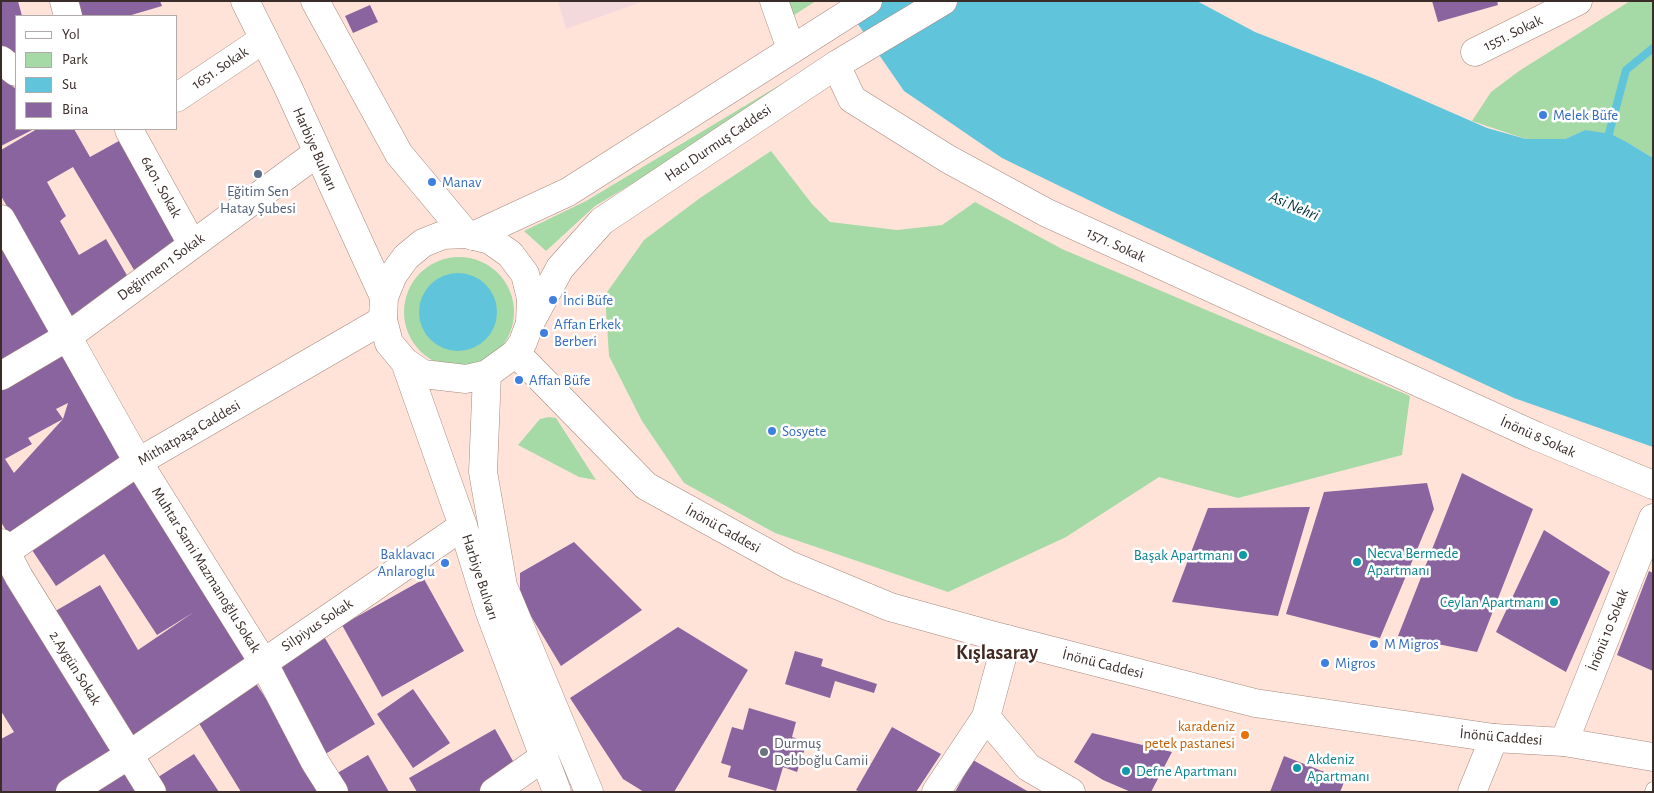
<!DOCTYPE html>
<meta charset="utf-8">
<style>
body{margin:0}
#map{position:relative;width:1654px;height:793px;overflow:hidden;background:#ffe3d9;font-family:"Alegreya Sans",sans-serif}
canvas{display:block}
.frame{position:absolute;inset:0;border:2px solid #3a2d29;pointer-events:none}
.legend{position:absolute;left:15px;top:15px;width:162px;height:115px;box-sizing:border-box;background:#fff;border:1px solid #b0aba9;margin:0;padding:6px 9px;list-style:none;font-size:15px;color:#3a2d29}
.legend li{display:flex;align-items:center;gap:10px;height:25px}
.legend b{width:25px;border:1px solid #b0aba9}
</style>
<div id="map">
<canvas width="1654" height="793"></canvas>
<div class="frame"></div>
<ul class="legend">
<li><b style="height:6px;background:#fff"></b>Yol</li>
<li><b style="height:14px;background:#a5d9a5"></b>Park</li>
<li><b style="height:14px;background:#60c5db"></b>Su</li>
<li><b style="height:14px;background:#8a649f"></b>Bina</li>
</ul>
</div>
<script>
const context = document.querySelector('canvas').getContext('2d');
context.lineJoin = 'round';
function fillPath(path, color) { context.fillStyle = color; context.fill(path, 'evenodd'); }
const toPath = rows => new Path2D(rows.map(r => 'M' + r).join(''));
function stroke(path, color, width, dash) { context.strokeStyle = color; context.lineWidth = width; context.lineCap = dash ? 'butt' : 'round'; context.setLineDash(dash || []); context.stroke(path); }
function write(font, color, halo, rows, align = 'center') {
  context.font = font + ' "Alegreya Sans",sans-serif'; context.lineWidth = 5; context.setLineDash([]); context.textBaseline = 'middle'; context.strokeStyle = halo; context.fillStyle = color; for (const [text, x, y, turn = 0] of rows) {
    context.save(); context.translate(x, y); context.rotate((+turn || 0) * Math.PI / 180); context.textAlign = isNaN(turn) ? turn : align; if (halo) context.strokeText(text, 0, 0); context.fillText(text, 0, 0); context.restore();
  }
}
fillPath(toPath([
 [558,1,644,1,566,29]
]), '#f3d9dc');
fillPath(toPath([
 [768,1,816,1,777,26],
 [1630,1,1653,1,1653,158,1630,144,1585,130,1565,139,1526,139,1472,121,1491,92,1519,71],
 [813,65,715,134,595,206,546,251,524,231,586,201],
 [771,151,812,204,830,222,897,230,942,225,975,202,1062,249,1410,396,1402,455,1238,498,1159,477,1066,537,948,592,775,533,684,483,642,421,609,356,605,295,644,240,700,198],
 '404 312a55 55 0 1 1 110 0a55 55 0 1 1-110 0Z',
 [549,417,556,418,596,480,579,477,518,445,540,419]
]), '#a5d9a5');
fillPath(toPath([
 [842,1,1197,1,1255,32,1375,79,1487,128,1526,139,1565,139,1585,130,1611,134,1630,144,1653,158,1653,447,1514,398,1111,211,1002,158,904,91],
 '419 312a39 39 0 1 1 78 0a39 39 0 1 1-78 0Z'
]), '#60c5db');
stroke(toPath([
 [1607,141,1626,70,1653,48]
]), '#60c5db', 8);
fillPath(toPath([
 [1,1,18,1,22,16,16,16,16,64,1,49],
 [74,1,160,1,162,6,128,16,78,16],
 [1432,1,1497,1,1498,5,1438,22],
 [370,5,378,22,353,33,345,16],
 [1,77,16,89,16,129,34,129,1,146],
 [37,129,74,129,90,157,126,137,189,244,137,275,73,167,47,182,66,216,60,221,79,255,106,239,132,284,73,319,1,196,1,150],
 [1,237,58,339,1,367],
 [66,349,132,462,10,537,1,522,1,385],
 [68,403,63,419,56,409],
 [63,419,14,473,5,459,32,444,28,438],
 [134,471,258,660,135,747,52,613,100,585,138,650,194,612,157,635,104,554,56,586,28,544],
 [1462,473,1533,509,1477,652,1398,636],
 [1427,483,1434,509,1380,638,1286,614,1324,492],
 [1310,507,1278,616,1172,602,1208,508],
 [1544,530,1610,572,1566,672,1496,632],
 [574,542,642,610,561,666,520,598,520,573],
 [1,565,117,759,63,792,1,792,1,739,14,732,1,711],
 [1649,571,1653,573,1653,671,1617,655],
 [424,579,464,651,382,697,342,625],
 [678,627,748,670,674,792,644,792,623,779,570,698],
 [322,633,375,724,322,756,269,665],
 [795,651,823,659,821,666,877,684,874,693,835,681,830,698,785,684],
 [255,682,328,792,241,792,197,720],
 [413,689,450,743,413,768,377,714],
 [749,708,796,722,792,737,807,742,797,772,783,767,776,791,728,777,731,766,721,763,732,727,743,730],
 [892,727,941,754,916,792,860,792,856,790],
 [495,729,518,770,480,792,417,792,409,778],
 [1092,733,1172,752,1151,792,1131,792,1103,780,1074,762],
 [194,754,219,792,158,792,152,781],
 [368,755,389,792,343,792,334,775],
 [1284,756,1345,780,1340,792,1270,792],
 [973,760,1029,792,955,792],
 [122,767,143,792,78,792]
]), '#8a649f');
const service = toPath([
 [1652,792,1653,789]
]);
const minor = toPath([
 [64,1,68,16],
 [774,1,791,49],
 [1,60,16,72],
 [836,65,852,99,948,159,1047,213,1536,436,1653,485],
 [176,98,264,39],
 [129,130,192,244],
 [1,219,138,462,263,662,315,762,334,792],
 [1,376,67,337,317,153],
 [1,543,19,577,152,792],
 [986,717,1028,767,1071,792],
 [1564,742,1653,518],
 [70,792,129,755,463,526],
 [494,792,544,757],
 [936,792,986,717,1007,639],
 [1472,792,1494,738]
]);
const tertiary = toPath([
 [1475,52,1578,1],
 [516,353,646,486,789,565,890,607,991,635,1255,703,1494,738,1564,742,1653,757]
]);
const secondary = toPath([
 [473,236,568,192,868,1],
 [530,323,560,268,602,221,836,65,943,1],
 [1,555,138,462,383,320]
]);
const primary = toPath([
 [245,1,287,85,384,297],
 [315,1,399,154,466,234],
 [466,234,490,240,510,254,525,274,531,298,530,323,523,342,516,353,487,374,466,379,423,374,405,362,389,343,383,320,384,297,393,275,406,257,423,243,443,235,466,234],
 [405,362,463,526,489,610,557,792],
 [487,374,483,472,503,586,589,792]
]);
stroke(service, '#a7887c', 15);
stroke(minor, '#a7887c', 29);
stroke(tertiary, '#a7887c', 29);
stroke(secondary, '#a7887c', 29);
stroke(primary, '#a7887c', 29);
stroke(service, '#fff', 14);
stroke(minor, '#fff', 28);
stroke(tertiary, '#fff', 28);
stroke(secondary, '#fff', 28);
stroke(primary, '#fff', 28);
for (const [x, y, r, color] of [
 [1543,115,5,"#3f7fe0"],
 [258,174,5,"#5c6f8a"],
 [432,182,5,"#3f7fe0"],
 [553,300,5,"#3f7fe0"],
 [544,333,5,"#3f7fe0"],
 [519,380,5,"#3f7fe0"],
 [772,431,5,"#3f7fe0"],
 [1243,555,5,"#0f9aa8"],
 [1357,562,5,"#0f9aa8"],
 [445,563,5,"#3f7fe0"],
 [1554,602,5,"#0f9aa8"],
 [1374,644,5,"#3f7fe0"],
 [1325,663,5,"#3f7fe0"],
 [1245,735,5,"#e8710a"],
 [764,752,5,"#6b7280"],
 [1297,768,5,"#0f9aa8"],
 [1126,771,5,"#0f9aa8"]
]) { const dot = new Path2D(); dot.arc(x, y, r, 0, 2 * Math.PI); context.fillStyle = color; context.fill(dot); stroke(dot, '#fff', 2); }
write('15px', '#3a2d29', '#fff', [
 ["1551. Sokak",1513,33,-26],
 ["1651. Sokak",220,68,-34],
 ["Hacı Durmuş Caddesi",718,143,-34],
 ["Harbiye Bulvarı",315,149,66],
 ["6401. Sokak",161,187,61],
 ["1571. Sokak",1116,245,25],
 ["Değirmen 1 Sokak",161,267,-36],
 ["Mithatpaşa Caddesi",189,433,-30],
 ["İnönü 8 Sokak",1538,437,24],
 ["İnönü Caddesi",723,529,29],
 ["Muhtar Sami Mazmanoğlu Sokak",206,570,58],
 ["Harbiye Bulvarı",480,577,72],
 ["Silpiyus Sokak",317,625,-34],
 ["İnönü 10 Sokak",1608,630,-68],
 ["İnönü Caddesi",1103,664,14],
 ["2.Aygün Sokak",75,668,58],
 ["İnönü Caddesi",1501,737,5]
]);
write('15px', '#366cbe', '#fff', [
 ["Melek Büfe",1553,115],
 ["Manav",442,182],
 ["İnci Büfe",563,300],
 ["Affan Erkek",554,324],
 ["Berberi",554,341],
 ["Affan Büfe",529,380],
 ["Sosyete",782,431],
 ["Baklavacı",435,554,"right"],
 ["Anlaroglu",435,571,"right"],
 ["M Migros",1384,644],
 ["Migros",1335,663]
], 'left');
write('15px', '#4e5e75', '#fff', [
 ["Eğitim Sen",258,191],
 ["Hatay Şubesi",258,208]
]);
write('15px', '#0d838f', '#fff', [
 ["Necva Bermede",1367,553],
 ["Apartmanı",1367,570],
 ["Başak Apartmanı",1233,555,"right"],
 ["Ceylan Apartmanı",1544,602,"right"],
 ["Akdeniz",1307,759],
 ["Apartmanı",1307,776],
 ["Defne Apartmanı",1136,771]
], 'left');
write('15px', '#c56008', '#fff', [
 ["karadeniz",1235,726],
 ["petek pastanesi",1235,743]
], 'right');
write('15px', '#5b616d', '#fff', [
 ["Durmuş",774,743],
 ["Debboğlu Camii",774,760]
], 'left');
write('italic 16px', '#02343d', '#fff', [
 ["Asi Nehri",1294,206,23]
]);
write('bold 20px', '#42281f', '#fff', [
 ["Kışlasaray",997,653]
]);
</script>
